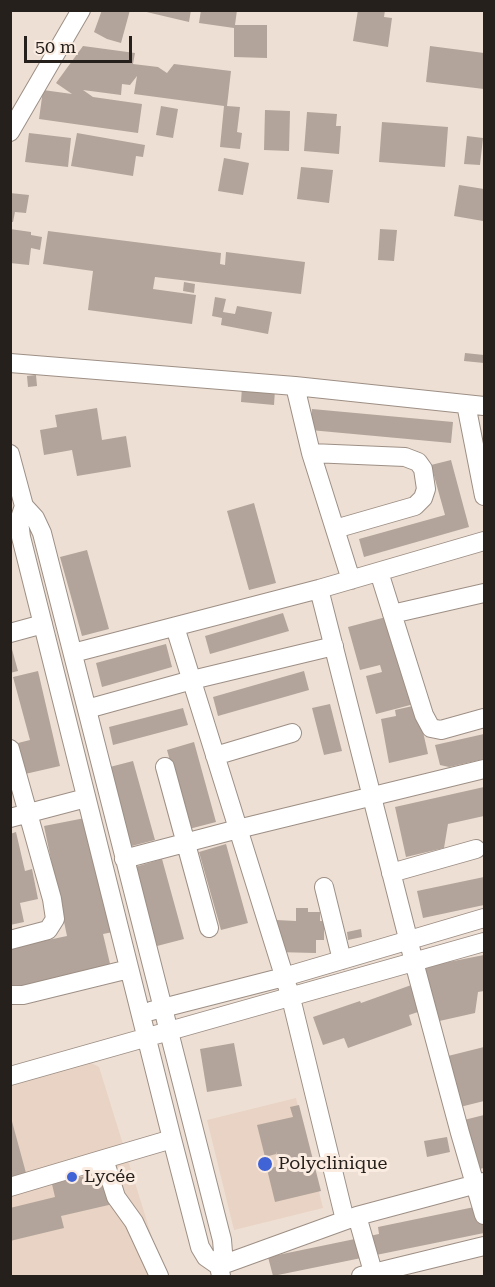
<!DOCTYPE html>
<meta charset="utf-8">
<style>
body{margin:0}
#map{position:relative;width:495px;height:1287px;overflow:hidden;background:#eedfd4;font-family:"Roboto Serif",serif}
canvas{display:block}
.frame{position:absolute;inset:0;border:12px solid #25201c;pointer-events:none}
.scale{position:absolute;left:24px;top:36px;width:108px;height:27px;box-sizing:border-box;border:3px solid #25201c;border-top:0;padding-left:8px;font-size:18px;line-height:21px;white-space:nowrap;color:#25201c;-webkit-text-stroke:4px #fbece2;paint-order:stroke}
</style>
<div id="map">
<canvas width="495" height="1287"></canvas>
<div class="frame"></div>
<div class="scale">50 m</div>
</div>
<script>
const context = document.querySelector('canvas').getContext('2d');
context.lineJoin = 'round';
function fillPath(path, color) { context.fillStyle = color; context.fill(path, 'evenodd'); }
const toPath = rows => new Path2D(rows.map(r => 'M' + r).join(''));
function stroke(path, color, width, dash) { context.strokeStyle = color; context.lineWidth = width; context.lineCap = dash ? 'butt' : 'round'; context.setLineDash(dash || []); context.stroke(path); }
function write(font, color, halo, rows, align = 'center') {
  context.font = font + ' "Roboto Serif",serif'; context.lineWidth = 6; context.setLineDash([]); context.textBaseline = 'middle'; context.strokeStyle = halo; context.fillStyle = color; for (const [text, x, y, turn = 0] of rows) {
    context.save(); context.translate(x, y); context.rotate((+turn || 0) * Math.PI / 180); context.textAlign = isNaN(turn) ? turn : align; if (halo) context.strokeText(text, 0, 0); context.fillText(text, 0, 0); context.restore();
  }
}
fillPath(toPath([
 [80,1057,99,1067,164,1276,11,1276,11,1077],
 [296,1098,323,1208,234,1230,207,1120]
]), '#e9d3c4');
fillPath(toPath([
 [102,10,130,10,121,43,107,39,94,32],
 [138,10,191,10,189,22],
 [201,10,237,10,235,25,267,25,267,58,234,57,234,28,199,23],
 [358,10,385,10,384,17,392,18,388,47,353,41],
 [83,46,135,53,133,64,158,67,167,73,174,64,231,71,227,106,240,107,237,132,242,133,240,149,220,147,224,106,134,94,137,76,130,85,122,84,121,95,83,90,93,97,142,104,138,133,39,119,43,90,72,94,56,83],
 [430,46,484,53,484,89,426,82],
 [161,106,178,109,173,138,156,135],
 [265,110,290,111,289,151,264,150],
 [307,112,337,114,336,126,341,126,339,154,304,151],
 [382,122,448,127,445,167,379,162],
 [29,133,71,138,68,167,25,162],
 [77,133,145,145,143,157,136,156,133,176,71,166],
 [467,136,483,138,480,165,464,164],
 [224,158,249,163,243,195,218,191],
 [301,167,333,170,329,203,297,199],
 [459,185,484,189,483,221,454,216],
 [10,193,29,195,26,213,15,212,13,222,10,222],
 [10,229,31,232,31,235,42,237,40,250,31,248,29,265,10,263],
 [380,229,397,230,394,261,378,260],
 [48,231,221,253,220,264,225,265,226,252,305,262,301,294,155,277,153,289,196,295,192,324,88,310,93,271,43,264],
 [184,282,195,284,194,293,183,291],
 [215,297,226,299,223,312,235,314,237,306,272,312,268,334,221,325,222,318,212,316],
 [465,353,484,355,484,363,464,361],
 [36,375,37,386,28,387,27,376],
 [242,387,275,390,274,405,241,402],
 [97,408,102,440,126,436,131,467,77,476,72,450,44,455,40,430,57,427,55,415],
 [312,409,453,422,451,443,310,430],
 [451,460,469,527,364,557,359,539,445,515,431,465],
 [254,503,276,583,249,590,227,511],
 [87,550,109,629,82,636,60,557],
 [283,613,289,631,210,654,205,636],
 [386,617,414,704,376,714,366,676,382,672,380,665,360,670,348,627],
 [10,642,18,671,10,673],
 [166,644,172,667,102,687,96,663],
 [38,671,60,766,25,774,18,743,30,740,13,677],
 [304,671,309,690,218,716,213,697],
 [330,704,342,751,324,755,312,708],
 [417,705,428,754,389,763,381,719,396,716,395,710],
 [183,708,188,725,113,745,109,727],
 [484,734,484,759,449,767,440,765,435,745],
 [194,742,216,822,189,829,167,750],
 [133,761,155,840,128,847,106,768],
 [484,787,484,816,448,824,444,848,406,857,395,807],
 [85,818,113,932,103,934,111,968,10,989,10,948,67,936,44,826],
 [16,832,25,871,32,869,38,899,20,903,24,922,10,925,10,834],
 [226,844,248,923,221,930,199,852],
 [162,859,184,939,157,946,135,867],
 [484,877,484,905,423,918,417,891],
 [296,908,308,908,308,912,320,912,320,921,324,921,324,940,316,940,316,953,275,952,276,920,296,921],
 [361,929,362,937,348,940,347,932],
 [484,955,484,991,478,992,475,1013,435,1022,423,967],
 [417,983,427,1009,409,1015,412,1025,348,1048,344,1038,323,1045,313,1017,360,1001,361,1003],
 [234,1043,242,1086,207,1092,200,1049],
 [484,1047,484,1101,456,1108,444,1057],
 [299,1105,321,1191,275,1202,267,1169,279,1166,276,1151,276,1154,265,1157,257,1125,293,1117,290,1107],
 [10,1114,26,1173,10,1177],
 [484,1115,484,1168,475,1170,464,1120],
 [447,1137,450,1152,427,1157,424,1141],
 [105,1171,113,1204,61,1216,64,1228,10,1241,10,1208,55,1197,52,1184],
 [484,1205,484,1233,273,1276,268,1257,379,1234,378,1227]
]), '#b2a49a');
const minor = toPath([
 [10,132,81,10],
 [10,363,295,386,484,406],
 [295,386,311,453,351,580],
 [466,404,484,496],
 [311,453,405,457,418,462,423,469,426,489,423,498,415,506,335,529],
 [10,454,24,506,35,518,42,533,222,1240,223,1252,219,1266,221,1276],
 [24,506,19,521,21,537,172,1139,200,1247,206,1257,219,1266],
 [379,572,424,715,431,728,441,730,484,718],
 [319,589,414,962,460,1133,484,1215],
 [392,614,484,593],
 [175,627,291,998,345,1220],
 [10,633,43,624],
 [73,653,319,589,484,541],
 [87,709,192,680,334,646],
 [10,749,52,899,55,919,48,930,10,940],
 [215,756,292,733],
 [165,767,209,928],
 [10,818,86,798],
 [124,859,238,829,484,769],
 [391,873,476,849],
 [324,887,342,960],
 [10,995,23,995,129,969],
 [151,1011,284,977,484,918],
 [10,1076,484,942],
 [104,1159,172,1139],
 [10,1187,104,1159,116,1197,134,1222,159,1276],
 [357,1216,373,1272],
 [219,1266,357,1216,484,1182],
 [361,1276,484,1246]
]);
stroke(minor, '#9d8f85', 20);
stroke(minor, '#fff', 18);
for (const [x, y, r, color] of [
 [265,1164,8,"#4063d6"],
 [72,1177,6,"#4063d6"]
]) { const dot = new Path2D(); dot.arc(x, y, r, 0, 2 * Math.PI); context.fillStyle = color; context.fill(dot); stroke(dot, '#fbece2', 2); }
write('18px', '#25201c', '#fbece2', [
 ["Polyclinique",278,1164],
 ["Lycée",84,1177]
], 'left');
</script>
